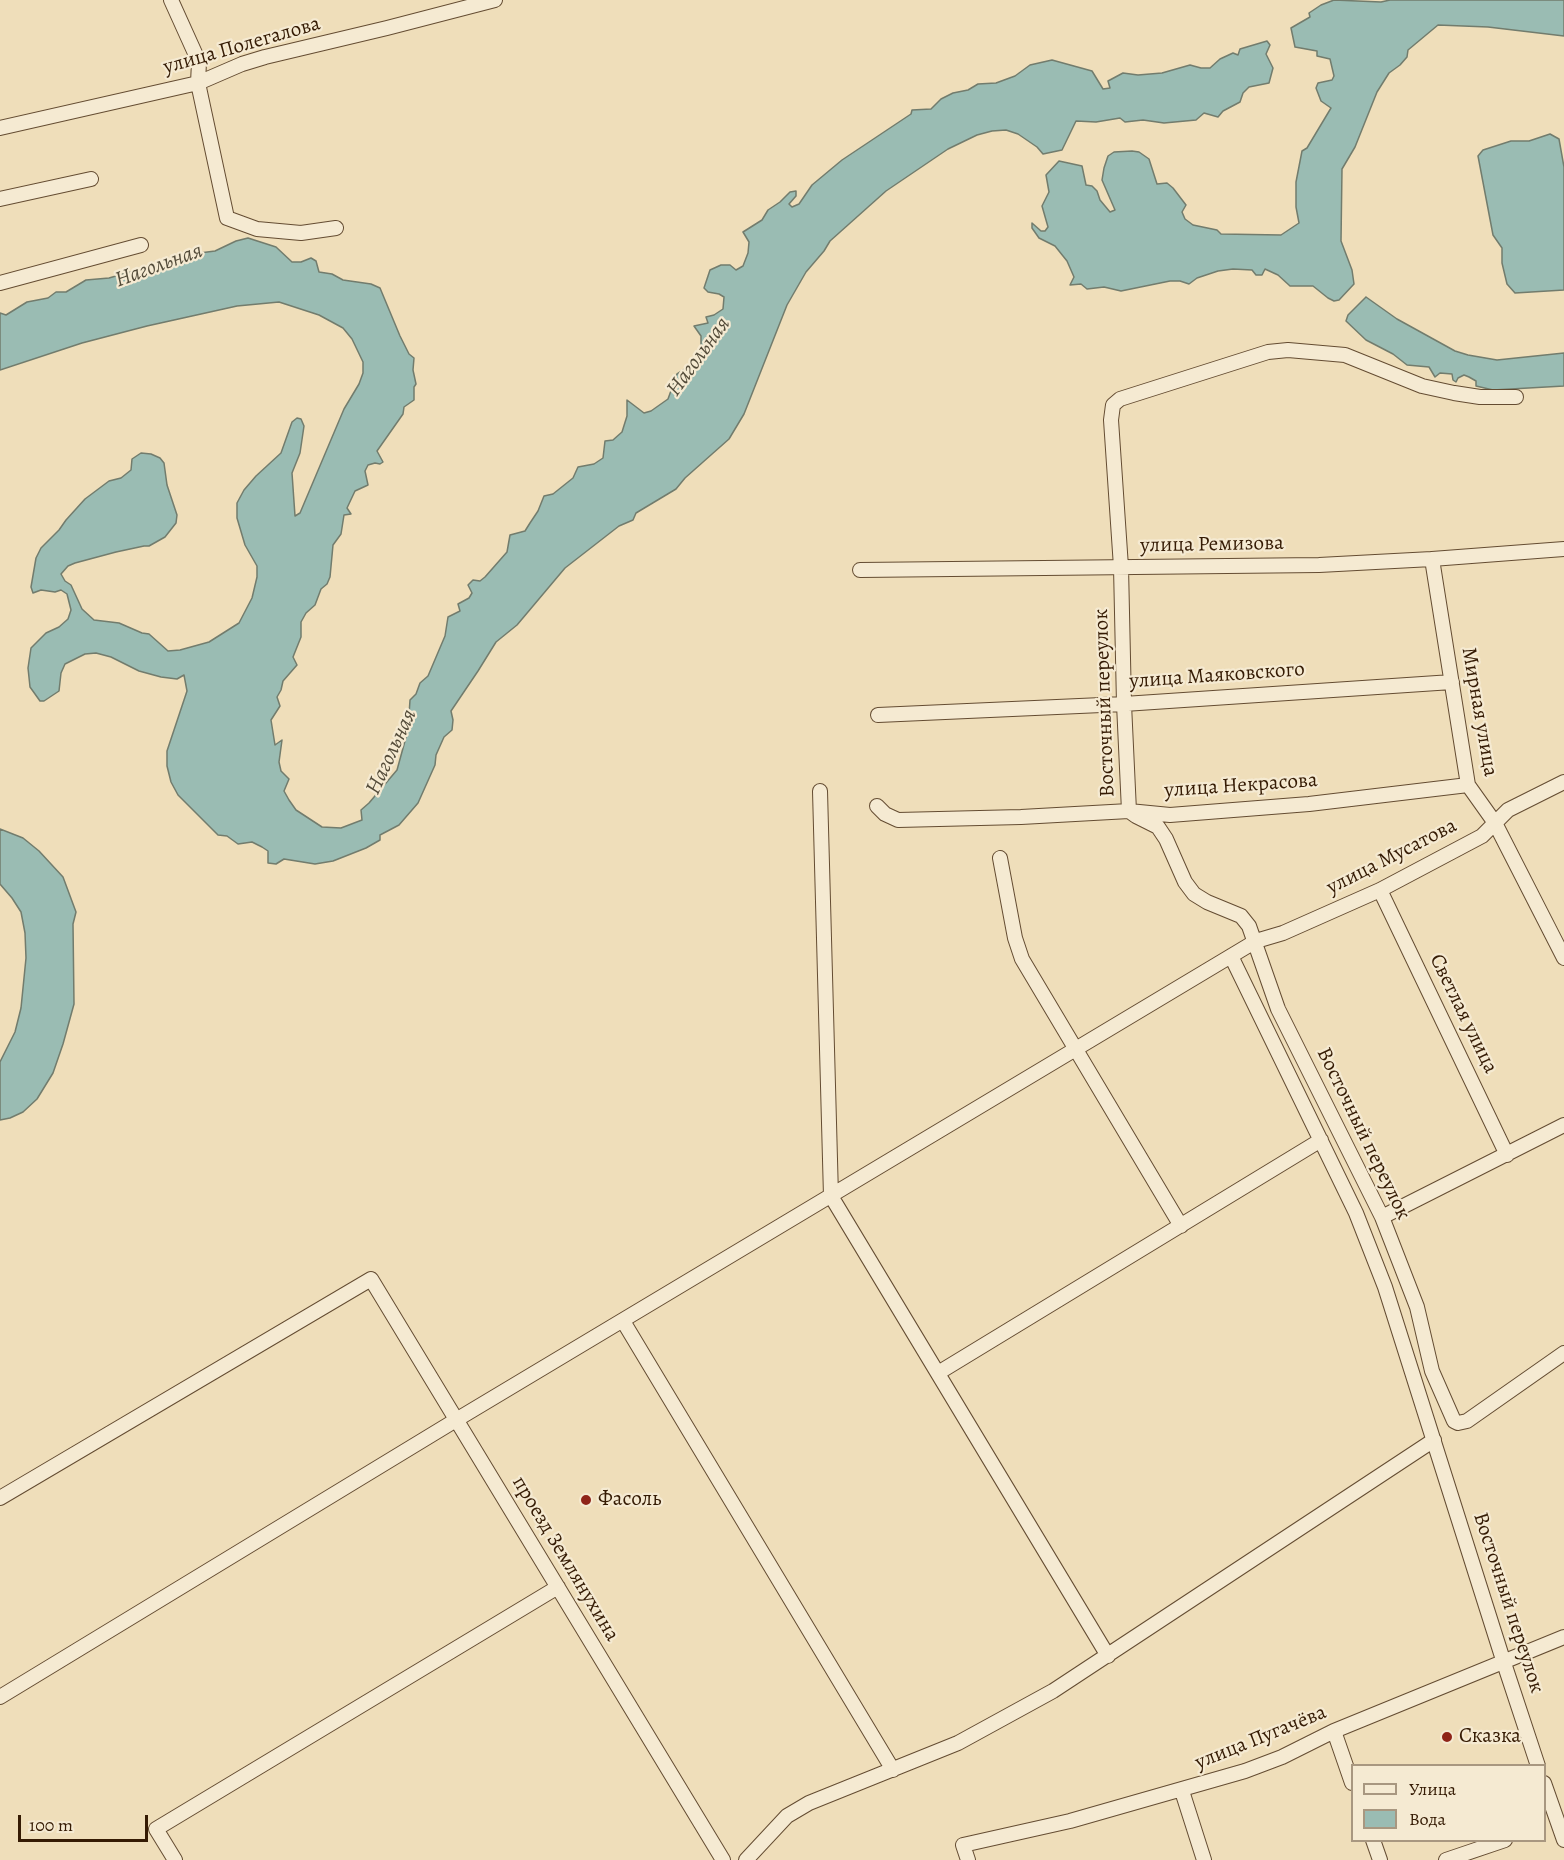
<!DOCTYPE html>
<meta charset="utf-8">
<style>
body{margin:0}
#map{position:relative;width:1564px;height:1860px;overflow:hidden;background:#efdeba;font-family:Alegreya,serif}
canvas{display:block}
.legend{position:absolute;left:1351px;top:1764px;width:195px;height:78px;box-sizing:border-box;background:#f5ead2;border:2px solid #a89780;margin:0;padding:8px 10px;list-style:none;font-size:18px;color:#351b04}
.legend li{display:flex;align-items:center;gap:12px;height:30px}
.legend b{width:30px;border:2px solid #a89780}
.scale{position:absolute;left:18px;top:1815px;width:130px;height:27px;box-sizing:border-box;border:3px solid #351b04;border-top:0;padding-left:8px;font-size:18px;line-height:21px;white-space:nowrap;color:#351b04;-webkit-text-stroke:4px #f5ead2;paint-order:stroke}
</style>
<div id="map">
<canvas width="1564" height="1860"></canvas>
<ul class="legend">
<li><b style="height:8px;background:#f5ead2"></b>Улица</li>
<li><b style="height:16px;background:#9abcb3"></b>Вода</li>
</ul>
<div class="scale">100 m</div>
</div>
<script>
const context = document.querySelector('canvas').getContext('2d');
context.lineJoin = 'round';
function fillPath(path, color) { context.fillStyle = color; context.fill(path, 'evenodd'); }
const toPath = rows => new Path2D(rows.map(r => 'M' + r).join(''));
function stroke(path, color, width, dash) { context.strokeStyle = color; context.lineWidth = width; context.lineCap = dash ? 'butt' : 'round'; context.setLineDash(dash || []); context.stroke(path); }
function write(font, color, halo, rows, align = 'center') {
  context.font = font + ' Alegreya,serif'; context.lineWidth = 4.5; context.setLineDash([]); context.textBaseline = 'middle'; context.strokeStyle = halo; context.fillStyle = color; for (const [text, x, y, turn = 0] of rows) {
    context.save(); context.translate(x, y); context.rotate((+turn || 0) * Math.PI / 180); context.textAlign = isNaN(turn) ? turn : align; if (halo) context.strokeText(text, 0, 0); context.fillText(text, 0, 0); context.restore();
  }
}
const water = toPath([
 [1334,0,1381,2,1390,0,1564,0,1564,36,1488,27,1438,25,1408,50,1407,57,1400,65,1389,73,1377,92,1355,147,1342,169,1341,241,1352,270,1354,284,1339,300,1334,301,1328,298,1313,286,1290,286,1278,275,1265,269,1262,275,1256,275,1252,270,1233,269,1218,271,1197,278,1189,284,1180,281,1170,281,1121,291,1104,287,1087,289,1081,284,1070,285,1074,277,1067,261,1055,246,1039,238,1032,228,1032,223,1041,231,1045,231,1048,227,1042,206,1049,192,1046,175,1059,161,1082,166,1086,185,1092,186,1097,191,1100,200,1110,212,1115,210,1102,180,1104,168,1108,156,1114,152,1132,151,1139,152,1149,159,1157,184,1167,183,1173,188,1186,205,1182,212,1185,219,1193,225,1217,230,1221,234,1281,235,1299,223,1296,207,1296,182,1302,151,1307,148,1331,108,1321,101,1316,88,1318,83,1332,80,1334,76,1330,59,1317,56,1317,51,1295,47,1291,28,1310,17,1309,13,1321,5,1334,0],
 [1267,41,1270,45,1266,54,1273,68,1269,83,1249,87,1243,93,1240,102,1223,111,1218,117,1204,113,1196,120,1164,123,1143,120,1125,122,1120,118,1096,122,1076,121,1062,150,1043,154,1037,147,1018,134,1006,130,992,131,977,135,948,149,886,191,830,241,824,251,806,272,787,305,744,414,729,439,685,478,676,489,636,513,633,520,619,526,565,568,517,625,496,642,478,671,451,711,453,720,452,730,444,737,436,755,435,765,418,803,399,825,380,835,380,840,366,848,333,861,315,864,284,859,276,864,268,863,268,851,262,847,252,842,238,844,227,836,218,835,178,795,171,782,167,766,167,751,187,691,184,675,177,679,161,677,139,671,111,657,96,653,85,654,65,664,61,673,59,691,44,701,40,701,30,687,28,668,31,648,46,633,59,627,68,619,71,610,67,594,61,590,55,592,41,590,33,593,31,587,36,558,41,548,59,530,66,520,85,499,109,481,121,478,131,470,132,459,141,453,151,454,160,458,164,463,167,485,177,515,176,523,165,537,149,546,144,546,116,552,75,563,68,566,61,574,65,581,71,585,82,609,94,620,119,623,142,633,149,634,168,651,180,650,209,642,239,623,252,598,257,577,257,566,245,545,237,518,237,503,244,490,256,476,281,453,292,422,297,418,301,419,304,426,300,453,292,473,295,516,300,513,344,409,359,384,363,373,363,362,352,339,343,328,319,315,279,302,237,306,147,326,82,343,0,370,0,313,6,315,27,302,48,298,56,292,66,292,86,280,109,278,151,266,156,267,167,265,192,254,215,251,236,241,248,238,276,247,292,262,301,262,311,258,316,261,319,272,332,274,343,280,371,284,380,288,400,336,409,354,414,358,413,370,416,384,414,387,414,400,404,407,403,414,377,451,383,462,380,464,375,463,368,465,365,471,368,485,355,491,347,508,351,514,344,515,341,534,333,545,330,577,327,584,321,589,315,605,306,613,301,622,301,637,293,657,297,665,283,681,281,690,277,697,280,706,271,720,275,745,282,740,279,762,281,771,289,779,284,791,289,800,296,810,322,827,341,828,362,820,361,810,369,803,397,770,408,730,410,700,416,694,420,683,428,676,445,636,448,617,460,611,458,604,469,598,472,593,468,585,473,580,480,581,485,577,507,552,510,535,525,531,530,523,538,511,544,496,553,494,573,478,578,467,594,464,603,458,605,441,613,440,622,432,627,416,627,400,644,413,651,411,668,399,677,374,693,364,699,357,701,350,701,336,694,326,708,323,706,317,714,315,723,309,724,297,719,294,708,292,704,288,710,270,721,265,730,265,736,270,743,266,748,253,749,242,743,232,762,220,768,210,780,202,790,192,796,191,796,196,789,204,792,207,799,204,812,185,842,160,911,114,912,110,931,109,941,99,953,93,968,90,978,84,996,83,1015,76,1030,65,1052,60,1092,71,1103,89,1110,88,1108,81,1123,73,1138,75,1162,73,1190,65,1201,68,1210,68,1220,59,1233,53,1238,55,1240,49,1267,41],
 [1550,134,1559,139,1564,167,1564,290,1515,293,1507,284,1502,263,1502,248,1493,235,1478,156,1483,150,1511,141,1529,141,1550,134],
 [1366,297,1397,319,1455,351,1468,355,1497,360,1564,353,1564,386,1493,390,1476,386,1476,381,1469,377,1464,375,1458,378,1456,382,1453,380,1452,374,1440,373,1435,377,1429,367,1407,365,1393,354,1366,340,1346,321,1348,315,1366,297],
 [0,829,23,838,39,851,63,877,76,912,73,924,74,1004,63,1044,53,1073,37,1099,23,1112,10,1118,0,1120,0,1062,15,1032,21,1008,26,958,25,933,21,912,12,898,0,884,0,829]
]);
fillPath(water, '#9abcb3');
stroke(water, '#727c6d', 1.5);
const minor = toPath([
 [171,0,199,62,198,83,227,218,257,229,301,233,336,228],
 [0,128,198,83,242,64,265,57,387,28,495,0],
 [0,199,91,179],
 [0,283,141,245],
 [1516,397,1480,397,1454,393,1422,386,1345,355,1288,350,1268,352,1120,399,1113,405,1111,420,1121,567,1124,704,1129,811,1136,816,1158,827,1166,839,1185,882,1194,894,1207,902,1241,916,1249,926,1278,1009,1382,1217,1417,1307,1432,1371,1454,1421,1458,1423,1467,1421,1564,1353],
 [1432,559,1468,785,1495,823,1564,958],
 [860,570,1319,565,1432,559,1564,549],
 [878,715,1124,704,1452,682],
 [820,791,831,1196,1108,1656],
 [877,806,885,814,898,820,1021,817,1129,811,1170,815,1309,804,1468,785],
 [1000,858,1015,938,1022,959,1181,1226],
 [1380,890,1507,1155],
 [1231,956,1356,1213,1385,1287,1504,1663,1538,1766],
 [1382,1217,1564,1125],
 [623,1321,893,1770],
 [938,1373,1321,1140],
 [0,1498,371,1279,723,1860],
 [0,1697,456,1420,1231,956,1256,941,1283,933,1380,890,1482,836,1508,810,1564,782],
 [1334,1731,1352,1783],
 [1544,1783,1564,1840],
 [1182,1791,1204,1860],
 [1373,1840,1380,1860],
 [175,1860,156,1829,558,1587],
 [746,1860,787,1816,809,1803,958,1743,1053,1691,1434,1440],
 [968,1860,963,1845,1070,1821,1245,1771,1282,1757,1334,1731,1564,1637],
 [1446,1860,1505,1840]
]);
stroke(minor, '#644c32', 16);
stroke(minor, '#f5ead2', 14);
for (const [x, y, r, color] of [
 [586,1500,6,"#8f2418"],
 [1447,1737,6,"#8f2418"]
]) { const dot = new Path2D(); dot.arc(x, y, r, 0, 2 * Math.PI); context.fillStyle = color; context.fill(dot); stroke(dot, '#f5ead2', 2); }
write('21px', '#351b04', '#f5ead2', [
 ["улица Полегалова",242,46,-16],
 ["улица Ремизова",1212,545,-1],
 ["улица Маяковского",1217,676,-4],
 ["Восточный переулок",1105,703,-92],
 ["Мирная улица",1479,712,80],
 ["улица Некрасова",1241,786,-4],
 ["улица Мусатова",1392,857,-27],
 ["Светлая улица",1463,1014,64],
 ["Восточный переулок",1363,1134,64],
 ["проезд Землянухина",565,1559,59],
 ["Восточный переулок",1508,1603,72],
 ["улица Пугачёва",1261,1738,-22]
]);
write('21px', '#351b04', '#f5ead2', [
 ["Фасоль",598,1500],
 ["Сказка",1459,1737]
], 'left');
write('italic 22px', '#534b39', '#f5ead2', [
 ["Нагольная",159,266,-20],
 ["Нагольная",699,357,-54],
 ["Нагольная",392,752,-65]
]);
</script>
